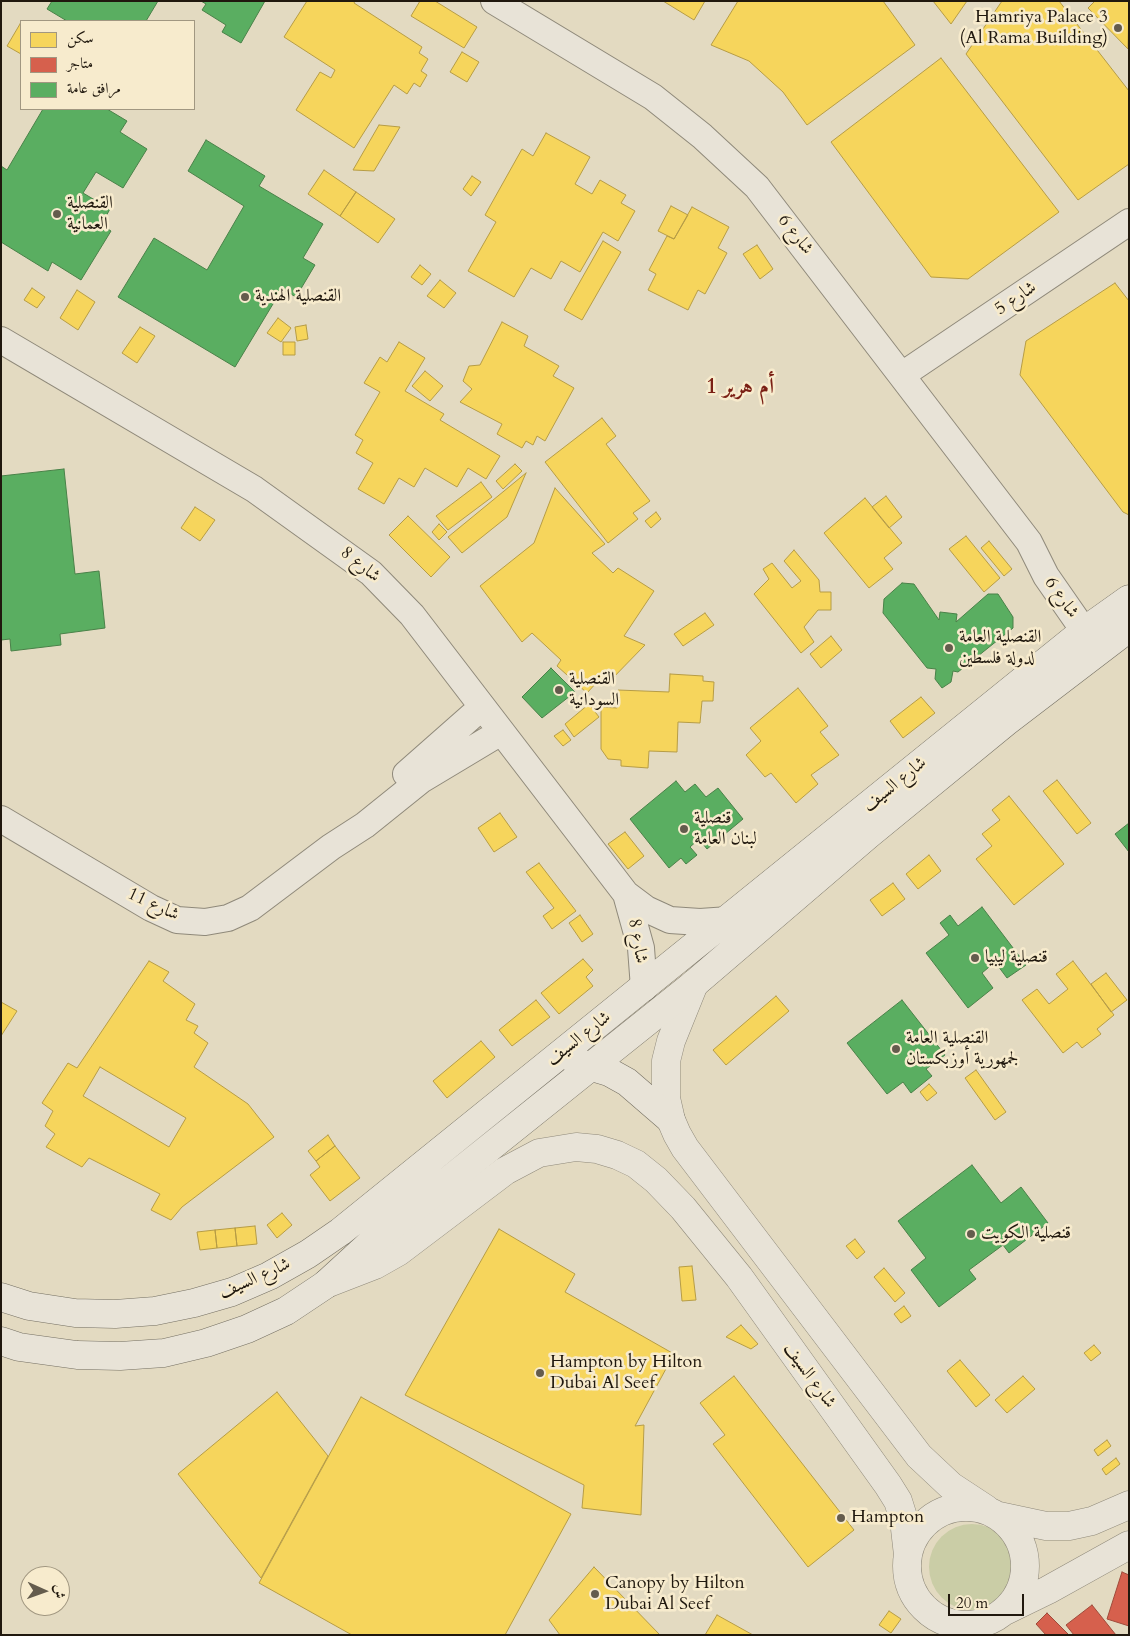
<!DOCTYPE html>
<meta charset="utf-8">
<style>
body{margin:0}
#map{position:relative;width:1130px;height:1636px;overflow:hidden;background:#e3dac1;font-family:Cardo,Amiri,serif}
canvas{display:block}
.frame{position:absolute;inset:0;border:2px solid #20180e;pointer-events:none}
.legend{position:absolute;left:20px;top:20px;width:175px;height:90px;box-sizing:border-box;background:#f7ebcd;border:1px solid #a19781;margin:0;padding:6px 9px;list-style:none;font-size:15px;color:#20180e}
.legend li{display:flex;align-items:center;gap:10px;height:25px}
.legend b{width:25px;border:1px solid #a19781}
.north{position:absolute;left:20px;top:1566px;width:50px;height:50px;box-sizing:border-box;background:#f7ebcd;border:1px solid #a19781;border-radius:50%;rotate:92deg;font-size:14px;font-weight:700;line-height:20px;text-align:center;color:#20180e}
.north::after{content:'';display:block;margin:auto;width:18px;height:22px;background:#645c4d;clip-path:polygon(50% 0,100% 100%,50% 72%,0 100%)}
.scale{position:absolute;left:948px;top:1594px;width:76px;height:22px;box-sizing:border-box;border:2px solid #20180e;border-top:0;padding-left:6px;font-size:15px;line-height:18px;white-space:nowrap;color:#20180e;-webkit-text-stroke:4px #f7ebcd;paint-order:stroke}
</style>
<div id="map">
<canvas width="1130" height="1636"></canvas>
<div class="frame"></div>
<ul class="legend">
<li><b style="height:14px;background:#f6d55c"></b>سكن</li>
<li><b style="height:14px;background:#d6604d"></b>متاجر</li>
<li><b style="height:14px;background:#5aae61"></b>مرافق عامة</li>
</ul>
<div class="north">ش</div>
<div class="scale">20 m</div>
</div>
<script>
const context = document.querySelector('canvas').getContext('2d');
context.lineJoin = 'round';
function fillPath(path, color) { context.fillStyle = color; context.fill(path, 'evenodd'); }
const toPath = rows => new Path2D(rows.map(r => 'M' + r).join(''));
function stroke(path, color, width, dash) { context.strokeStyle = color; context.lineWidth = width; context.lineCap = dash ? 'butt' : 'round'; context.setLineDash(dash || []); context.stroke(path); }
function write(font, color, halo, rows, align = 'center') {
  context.font = font + ' Cardo,Amiri,serif'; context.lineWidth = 5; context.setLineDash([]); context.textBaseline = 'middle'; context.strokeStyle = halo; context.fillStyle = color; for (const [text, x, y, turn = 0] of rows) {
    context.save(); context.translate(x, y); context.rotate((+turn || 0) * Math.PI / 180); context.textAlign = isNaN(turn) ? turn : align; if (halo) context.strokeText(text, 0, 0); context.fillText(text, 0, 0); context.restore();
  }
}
fillPath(toPath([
 '929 1567a43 43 0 1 1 86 0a43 43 0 1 1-86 0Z'
]), '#cacda6');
const homes = toPath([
 [307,1,355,1,354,3,422,47,419,53,428,59,421,71,427,75,420,87,414,83,407,94,394,85,354,148,296,110,320,72,331,78,335,70,284,37,307,1],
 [420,1,435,1,477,27,464,48,411,16,420,1],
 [663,1,705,1,694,20,663,1],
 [738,1,883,1,915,45,807,125,783,92,749,61,711,45,738,1],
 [933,1,967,1,951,24,933,1],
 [1002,1,1059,1,1129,91,1129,164,1078,200,966,54,1002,1],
 [1095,1,1129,1,1128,49,1088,8,1095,1],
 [20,24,21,25,21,54,7,46,20,24],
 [462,52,479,62,467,82,450,72,462,52],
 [941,58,1059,212,968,279,931,277,831,142,941,58],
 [379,125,400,127,374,171,353,170,379,125],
 [546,133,590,157,575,184,592,194,600,180,626,195,621,203,635,211,618,241,603,232,580,272,561,261,551,279,531,268,514,297,468,271,496,222,485,215,522,149,533,156,546,133],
 [324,170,356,192,340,216,308,194,324,170],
 [472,176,481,182,471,196,463,189,472,176],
 [356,192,395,219,378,243,340,216,356,192],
 [671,206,688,215,674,239,658,231,671,206],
 [692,207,729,227,718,248,727,253,705,294,698,290,688,310,648,290,656,274,649,270,667,236,674,239,692,207],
 [603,241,621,252,582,320,564,310,603,241],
 [757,245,773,269,760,279,743,254,757,245],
 [420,265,431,274,422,285,411,277,420,265],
 [440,280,456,293,444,308,427,296,440,280],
 [1115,283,1129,301,1129,515,1123,512,1020,375,1026,341,1115,283],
 [32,288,45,297,37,308,24,300,32,288],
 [77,290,95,302,78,330,60,318,77,290],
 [278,318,291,328,281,342,267,333,278,318],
 [502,322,528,336,524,346,559,366,553,376,574,388,545,441,537,436,533,445,526,441,522,448,497,434,502,424,460,402,472,389,463,381,469,366,480,365,502,322],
 [306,325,308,339,297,341,295,327,306,325],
 [140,327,155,336,137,363,122,353,140,327],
 [283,342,295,342,295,355,283,355,283,342],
 [399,342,425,358,405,391,444,414,440,420,500,456,486,479,468,468,457,487,425,468,414,487,399,478,384,504,358,489,373,463,356,453,363,440,355,435,380,392,364,383,380,357,387,362,399,342],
 [425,371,443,386,430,401,412,386,425,371],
 [602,418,616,436,606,444,650,501,633,513,638,519,608,543,545,462,602,418],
 [515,464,522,471,503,489,496,481,515,464],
 [526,473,507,517,462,553,448,537,526,473],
 [481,482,492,497,448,530,436,516,481,482],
 [555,488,605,544,592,553,613,573,618,568,654,591,624,636,645,645,606,685,598,681,587,693,557,666,561,660,532,633,522,642,480,586,534,543,555,488],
 [886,496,902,517,889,528,872,507,886,496],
 [865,498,902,543,884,558,893,569,869,588,824,533,865,498],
 [195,507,215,520,200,541,181,528,195,507],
 [656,512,661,519,651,528,645,521,656,512],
 [408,516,450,557,431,577,389,535,408,516],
 [439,524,447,532,439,540,432,532,439,524],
 [966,536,1000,578,984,592,949,549,966,536],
 [989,541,1012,569,1004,576,981,548,989,541],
 [794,550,819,580,820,592,831,592,831,610,818,610,804,627,814,642,801,653,754,594,769,579,763,569,772,563,792,588,801,581,784,561,794,550],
 [705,613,714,625,683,646,674,634,705,613],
 [831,636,842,650,821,668,810,654,831,636],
 [670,674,703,676,703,681,714,682,713,701,702,701,700,723,678,722,677,752,649,751,648,768,621,766,621,760,608,759,601,749,601,707,617,708,618,690,669,692,670,674],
 [798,688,828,726,820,732,839,755,811,775,818,784,796,803,771,773,765,777,746,755,761,741,750,728,798,688],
 [921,697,935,713,903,738,890,721,921,697],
 [589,704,599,717,574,737,565,724,589,704],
 [563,730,571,740,563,746,554,736,563,730],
 [1057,780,1091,823,1077,834,1043,791,1057,780],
 [1009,796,1064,864,1014,905,976,859,992,846,982,834,1000,820,992,810,1009,796],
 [500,813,517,837,494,852,478,828,500,813],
 [625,832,644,856,628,869,608,844,625,832],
 [929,855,941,871,918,889,906,874,929,855],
 [539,863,576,911,552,929,543,916,554,908,526,872,539,863],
 [893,883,905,899,882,916,870,900,893,883],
 [580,915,593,934,582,942,569,923,580,915],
 [583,959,593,970,586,977,593,986,559,1014,541,993,583,959],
 [149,961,169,972,163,981,195,1004,186,1020,198,1026,194,1033,208,1043,194,1067,248,1104,274,1137,182,1207,171,1220,151,1210,160,1194,89,1158,82,1167,46,1147,55,1134,45,1126,53,1111,42,1103,68,1063,77,1068,149,961],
 [100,1067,186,1118,169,1147,83,1096,100,1067],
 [1073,961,1114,1015,1097,1029,1101,1034,1082,1048,1077,1042,1063,1053,1022,1000,1037,989,1049,1004,1068,989,1056,974,1073,961],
 [1106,973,1127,1000,1111,1012,1091,984,1106,973],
 [776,996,789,1011,726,1065,713,1050,776,996],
 [536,1000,550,1017,512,1046,499,1030,536,1000],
 [1,1002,17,1011,1,1036,1,1002],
 [481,1041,495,1057,447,1098,433,1081,481,1041],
 [976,1070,1006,1112,995,1120,965,1078,976,1070],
 [929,1084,937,1093,927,1101,920,1092,929,1084],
 [328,1135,335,1146,316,1161,308,1151,328,1135],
 [335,1146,360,1178,330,1201,310,1175,320,1167,316,1161,335,1146],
 [282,1213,292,1225,277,1238,267,1225,282,1213],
 [255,1226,257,1244,237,1246,235,1228,255,1226],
 [235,1228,237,1246,217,1248,215,1230,235,1228],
 [499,1229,575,1274,565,1292,674,1354,635,1426,644,1425,641,1515,582,1508,584,1485,405,1395,499,1229],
 [215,1230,217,1248,200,1250,197,1232,215,1230],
 [855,1239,865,1252,857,1259,846,1246,855,1239],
 [692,1266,696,1300,682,1301,679,1267,692,1266],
 [884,1268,905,1293,895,1302,874,1277,884,1268],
 [904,1306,911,1316,901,1323,894,1314,904,1306],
 [741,1325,758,1344,751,1349,726,1337,741,1325],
 [1094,1345,1101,1353,1091,1361,1084,1353,1094,1345],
 [960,1360,990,1395,976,1407,947,1371,960,1360],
 [734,1376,854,1530,808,1567,713,1444,725,1435,700,1403,734,1376],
 [1023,1376,1035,1389,1007,1413,995,1400,1023,1376],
 [277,1392,328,1456,261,1578,178,1474,277,1392],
 [361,1397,571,1514,505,1635,352,1635,259,1583,361,1397],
 [1107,1440,1111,1446,1098,1456,1094,1450,1107,1440],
 [1116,1458,1120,1464,1106,1475,1102,1469,1116,1458],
 [594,1567,660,1635,560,1635,549,1620,594,1567],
 [889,1611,901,1619,891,1633,879,1625,889,1611],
 [717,1615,753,1635,705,1635,717,1615]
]);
fillPath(homes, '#f6d55c');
stroke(homes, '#b69c45', 1);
const shops = toPath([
 [1122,1572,1129,1575,1129,1626,1107,1619,1122,1572],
 [1092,1605,1116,1635,1074,1635,1066,1625,1092,1605],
 [1047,1613,1069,1635,1046,1635,1036,1624,1047,1613]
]);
fillPath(shops, '#d6604d');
stroke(shops, '#9f4a3a', 1);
const public = toPath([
 [52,1,158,1,146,21,67,21,47,9,52,1],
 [201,1,265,1,241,43,222,32,226,25,202,10,206,4,201,1],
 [43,109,107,109,127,121,120,132,147,149,123,188,96,172,83,193,110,209,101,225,111,231,81,280,52,262,48,271,1,242,1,166,7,170,43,109],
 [206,140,265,176,259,186,323,224,303,258,315,265,296,297,282,289,235,367,118,297,154,238,207,270,244,206,188,171,206,140],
 [64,469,75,574,99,571,105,628,60,634,61,645,11,651,10,639,1,640,1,476,64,469],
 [902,583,914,584,939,620,940,612,957,614,956,622,988,594,998,594,1013,617,1013,628,958,672,953,671,951,682,942,688,935,679,936,669,927,668,883,613,884,599,902,583],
 [551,668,575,692,542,718,522,697,551,668],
 [676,781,685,792,695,784,706,797,718,788,743,819,707,849,699,839,690,847,697,855,686,864,681,858,669,868,630,819,676,781],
 [1129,823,1129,852,1115,834,1129,823],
 [982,907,1026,965,1007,978,995,962,982,973,993,988,968,1008,926,953,949,935,940,923,950,915,958,926,982,907],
 [902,1000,945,1055,926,1069,932,1076,911,1093,903,1082,887,1094,847,1043,902,1000],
 [972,1165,1001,1203,1021,1187,1048,1223,1009,1253,1003,1245,969,1270,976,1279,939,1307,911,1270,926,1258,898,1221,972,1165]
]);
fillPath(public, '#5aae61');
stroke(public, '#498148', 1);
const minor = toPath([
 [494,1,653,97,702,136,757,187,1029,542,1046,576,1096,648],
 [1,340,254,489,371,573,412,615,626,894,646,909,670,920,700,922,729,920],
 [902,375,1129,222],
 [406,774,482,707],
 [1,819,151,908,177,920,205,922,228,918,250,908,331,847,365,825,421,780,501,732],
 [626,894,641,948,644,988]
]);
const tertiary = toPath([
 [694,984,671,1041,666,1061,666,1098,671,1120,677,1134,685,1148,919,1456,951,1486,986,1509],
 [326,1284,375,1265,398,1252,505,1171,539,1153,576,1147,597,1149,617,1155,636,1164,656,1180,683,1208,739,1277,888,1485,898,1501,904,1520,908,1555],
 '907 1566a59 59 0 1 1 118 0a59 59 0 1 1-118 0Z',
 [999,1516,1046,1526,1069,1526,1092,1521,1129,1505],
 [1005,1611,1048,1590,1129,1545]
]);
const secondary = toPath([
 [576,1062,609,1072,627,1082,671,1120],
 [1,1297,29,1306,75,1313,115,1314,155,1311,194,1303,232,1292,269,1276,308,1254,340,1232,1084,631,1129,599],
 [1,1341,19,1347,77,1355,120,1356,164,1353,206,1343,247,1329,286,1311,325,1285,373,1241,694,984,868,835,1006,722,1129,628]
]);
stroke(minor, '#8f897a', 28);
stroke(tertiary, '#8f897a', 29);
stroke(secondary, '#746f62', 29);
stroke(minor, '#e8e3d7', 26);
stroke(tertiary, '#e8e3d7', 28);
stroke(secondary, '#e8e3d7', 28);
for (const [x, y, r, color] of [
 [1118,28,5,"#645c4d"],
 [57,214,5,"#645c4d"],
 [245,297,5,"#645c4d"],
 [949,648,5,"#645c4d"],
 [559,690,5,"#645c4d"],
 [684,829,5,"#645c4d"],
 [975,958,5,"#645c4d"],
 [896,1049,5,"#645c4d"],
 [971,1234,5,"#645c4d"],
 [540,1373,5,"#645c4d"],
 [841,1518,5,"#645c4d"],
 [595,1594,5,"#645c4d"]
]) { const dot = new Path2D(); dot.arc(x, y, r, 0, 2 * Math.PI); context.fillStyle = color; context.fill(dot); stroke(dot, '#f7ebcd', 2); }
write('18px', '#20180e', '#f7ebcd', [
 ["Hamriya Palace 3",1108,18,"right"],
 ["(Al Rama Building)",1108,39,"right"],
 ["القنصلية",67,204],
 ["العمانية",67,225],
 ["القنصلية الهندية",255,297],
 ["القنصلية العامة",959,638],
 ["لدولة فلسطين",959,659],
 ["القنصلية",569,680],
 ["السودانية",569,701],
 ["قنصلية",694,819],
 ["لبنان العامة",694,840],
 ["قنصلية ليبيا",985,958],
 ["القنصلية العامة",906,1039],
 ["لجمهورية أوزبكستان",906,1060],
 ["قنصلية الكويت",981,1234],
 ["Hampton by Hilton",550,1363],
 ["Dubai Al Seef",550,1384],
 ["Hampton",851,1518],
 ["Canopy by Hilton",605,1584],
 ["Dubai Al Seef",605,1605]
], 'left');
write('18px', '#20180e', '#f7ebcd', [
 ["شارع 6",795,235,52],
 ["شارع 5",1016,299,-34],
 ["شارع 8",360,565,39],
 ["شارع 6",1061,598,55],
 ["شارع السيف",895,785,-39],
 ["شارع 11",153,905,25],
 ["شارع 8",637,941,80],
 ["شارع السيف",579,1039,-38],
 ["شارع السيف",255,1279,-24],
 ["شارع السيف",809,1376,54]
]);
write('bold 22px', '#7a1f14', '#f7ebcd', [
 ["أم هرير 1",740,388]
]);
</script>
